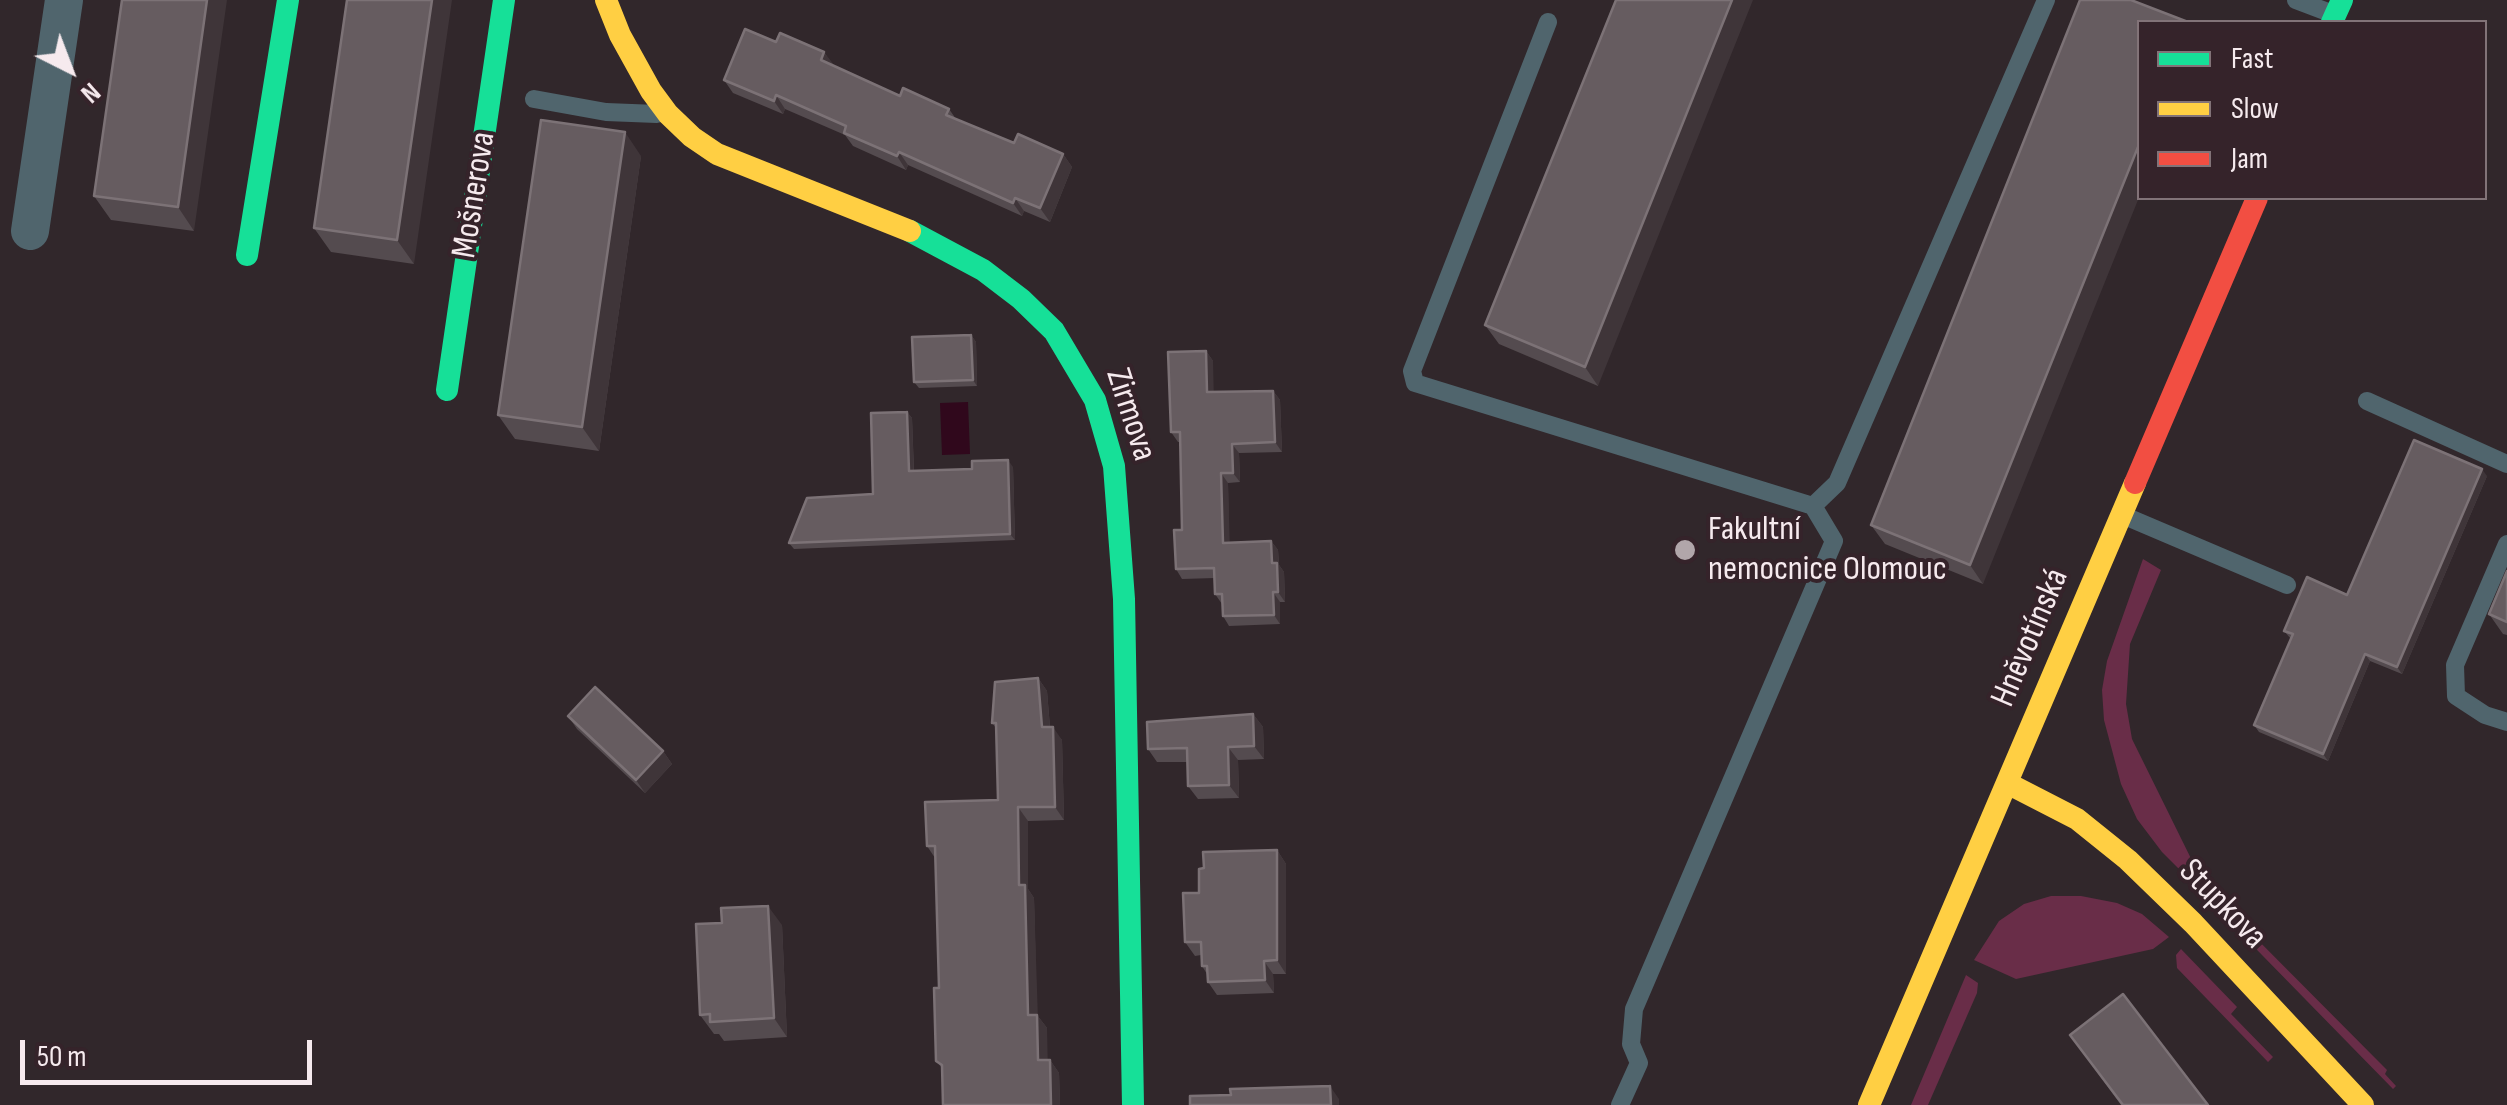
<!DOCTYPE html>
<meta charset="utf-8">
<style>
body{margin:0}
#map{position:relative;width:2507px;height:1105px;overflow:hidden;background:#31272b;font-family:"Sofia Sans Condensed",sans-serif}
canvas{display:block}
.legend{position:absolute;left:2137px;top:20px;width:350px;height:180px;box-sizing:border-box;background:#35232a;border:2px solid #827378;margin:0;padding:12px 18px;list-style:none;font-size:30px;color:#f6eaee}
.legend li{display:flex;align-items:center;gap:20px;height:50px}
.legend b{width:50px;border:2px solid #827378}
.north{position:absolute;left:20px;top:20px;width:100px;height:100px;-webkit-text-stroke:8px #35232a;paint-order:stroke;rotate:138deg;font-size:28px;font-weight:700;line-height:40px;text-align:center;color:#f6eaee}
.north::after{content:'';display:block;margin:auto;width:35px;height:45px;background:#f6eaee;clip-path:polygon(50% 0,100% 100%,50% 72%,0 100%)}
.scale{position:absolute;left:20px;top:1040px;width:292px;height:45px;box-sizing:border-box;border:5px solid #f6eaee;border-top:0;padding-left:12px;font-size:30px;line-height:35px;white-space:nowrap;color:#f6eaee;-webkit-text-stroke:8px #35232a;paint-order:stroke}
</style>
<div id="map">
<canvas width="2507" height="1105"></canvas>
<ul class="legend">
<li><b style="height:12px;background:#16e098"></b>Fast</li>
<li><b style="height:12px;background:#ffcf43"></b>Slow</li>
<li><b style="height:12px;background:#f24e42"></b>Jam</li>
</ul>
<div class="north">N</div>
<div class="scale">50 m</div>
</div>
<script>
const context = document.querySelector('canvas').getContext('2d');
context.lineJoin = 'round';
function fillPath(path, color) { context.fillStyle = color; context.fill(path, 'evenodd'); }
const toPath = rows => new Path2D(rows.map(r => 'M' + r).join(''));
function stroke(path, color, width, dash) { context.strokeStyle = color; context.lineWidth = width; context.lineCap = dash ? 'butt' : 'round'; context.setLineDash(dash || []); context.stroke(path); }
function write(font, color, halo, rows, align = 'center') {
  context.font = font + ' "Sofia Sans Condensed",sans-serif'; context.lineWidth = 8; context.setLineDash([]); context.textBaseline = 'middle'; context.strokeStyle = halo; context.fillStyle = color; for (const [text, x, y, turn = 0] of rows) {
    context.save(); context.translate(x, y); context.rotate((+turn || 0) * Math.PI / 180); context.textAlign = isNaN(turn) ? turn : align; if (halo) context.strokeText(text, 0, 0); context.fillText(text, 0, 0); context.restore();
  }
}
fillPath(toPath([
 [2143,559,2161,570,2130,644,2126,704,2132,739,2209,895,2207,897,2162,852,2137,819,2121,784,2104,720,2102,690,2107,661],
 [2051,896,2081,896,2117,903,2142,914,2169,937,2153,949,2016,979,1974,960,1999,921,2024,904],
 [2218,910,2228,910,2387,1070,2385,1074,2396,1086,2393,1089],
 [2181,949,2237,1007,2231,1014,2273,1057,2268,1062,2177,968,2176,955],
 [1966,975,1978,983,1977,993,1928,1105,1911,1105]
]), '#692d48');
fillPath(toPath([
 [968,402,970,454,942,455,940,403]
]), '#30081c');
stroke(toPath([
 [2296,0,2333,14],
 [1548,22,1412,371,1415,383,1813,506,1837,483,2046,0],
 [534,99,606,112,657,114],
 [2367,401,2507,464],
 [2127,517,2287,585],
 [2507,544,2455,665,2456,696,2485,715,2507,722],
 [1620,1105,1639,1063,1631,1044,1634,1009,1834,541,1813,506]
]), '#50656d', 18);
stroke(toPath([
 [30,231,64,0]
]), '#50656d', 38);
stroke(toPath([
 [2332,22,2342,0],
 [910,231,983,270,1021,299,1054,331,1095,400,1114,466,1124,599,1133,1105],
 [247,255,288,0],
 [447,390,504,0]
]), '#16e098', 22);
stroke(toPath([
 [606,0,620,35,651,91,668,114,692,137,717,154,910,231],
 [2007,783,2077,819,2128,860,2193,923,2363,1105],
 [1869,1105,2135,483]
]), '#ffcf43', 22);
stroke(toPath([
 [2135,483,2257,198]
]), '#f24e42', 22);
fillPath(toPath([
 [122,0,194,231,111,220,94,196],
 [347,0,414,264,331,252,314,228],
 [1616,0,1598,386,1499,344,1485,325],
 [2080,0,1983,584,1885,544,1871,525],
 [824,52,833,66,900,96,949,109,956,119,1014,143,1063,154,1072,167,1050,222,1024,211,1022,216,908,165,906,170,853,146,845,135,785,109,783,114,733,93,724,80],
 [641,156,599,451,515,439,498,415],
 [971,335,976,342,977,386,919,388,914,382],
 [1206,351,1213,361,1213,392,1273,391,1280,400,1282,452,1239,453,1240,482,1228,483,1229,542,1271,541,1278,550,1279,565,1284,572,1285,602,1280,602,1280,624,1229,626,1223,616,1222,604,1215,594,1215,578,1182,579,1176,569,1182,530,1180,442,1178,442,1171,432],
 [907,412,912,418,914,471,1013,467,1015,540,794,549,789,543,873,494],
 [2487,476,2402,674,2370,661,2328,761,2259,732,2254,725,2291,639,2284,631,2347,595],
 [2507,571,2507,635,2503,634,2489,614],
 [1038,678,1047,691,1050,727,1062,740,1064,820,1028,821,1028,889,1034,898,1037,1015,1047,1028,1047,1060,1050,1060,1059,1073,1060,1105,943,1105,942,1068,936,1061,939,988,935,858,927,846,998,800,996,728,992,723],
 [1253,714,1263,727,1264,759,1238,760,1239,798,1198,799,1188,786,1188,762,1157,762,1148,749],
 [568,716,663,751,672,764,645,793,577,729],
 [1277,850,1286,864,1286,974,1273,974,1274,993,1217,995,1208,982,1207,974,1202,966,1201,955,1195,956,1185,942,1199,893],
 [782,925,787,1037,724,1041,719,1034,714,1034,700,1015],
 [2070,1035,2208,1105,2121,1105]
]), '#544b4f');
fillPath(toPath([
 [207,0,227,0,194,231,178,207],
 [432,0,452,0,414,264,397,240],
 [1732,0,1753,0,1598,386,1585,367],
 [824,52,834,65,830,73,821,60],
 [776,95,785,109,783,114,774,101],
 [625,132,641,156,599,451,582,427],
 [2140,142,2140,195,1983,584,1970,565],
 [899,152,908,165,906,170,897,156],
 [1063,154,1072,167,1050,222,1040,208],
 [1015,198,1024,211,1022,216,1013,203],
 [971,335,976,342,977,386,973,380],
 [1206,351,1213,361,1214,402,1207,392],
 [1273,391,1280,400,1282,452,1275,442],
 [907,412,912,418,914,478,909,471],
 [1232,444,1239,453,1240,482,1233,473],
 [1008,460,1013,467,1015,540,1010,534],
 [2482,469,2487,476,2402,674,2397,667],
 [1221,473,1228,483,1230,552,1223,543],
 [1271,541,1278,550,1279,565,1284,572,1285,602,1278,592,1272,563],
 [1273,592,1280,602,1280,624,1274,615],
 [2365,654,2370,661,2328,761,2323,754],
 [1038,678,1047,691,1051,741,1042,727],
 [1253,714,1263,727,1264,759,1254,746],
 [1053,727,1062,740,1064,820,1055,807],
 [1228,747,1238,760,1239,798,1229,785],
 [663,751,672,764,645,793,636,780],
 [1018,807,1028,821,1028,889,1034,898,1038,1020,1037,1015,1047,1028,1048,1073,1038,1060,1028,1015,1019,885],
 [1277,850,1286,864,1286,974,1277,960],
 [768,906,782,925,787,1037,774,1018],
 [1264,961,1273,974,1274,993,1265,980],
 [1050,1060,1059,1073,1060,1105,1051,1105],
 [1330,1086,1339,1099,1339,1105,1331,1105]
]), '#3f3539');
const building = toPath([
 [122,0,207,0,178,207,94,196,122,0],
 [347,0,432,0,397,240,314,228,347,0],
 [1616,0,1732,0,1585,367,1485,325,1616,0],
 [2080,0,2131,0,2188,22,2140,22,2140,142,1970,565,1871,525,2080,0],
 [745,29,776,42,780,33,824,52,821,60,900,96,903,88,949,109,946,115,1014,143,1018,134,1063,154,1040,208,1015,198,1013,203,899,152,897,156,844,133,846,126,776,95,774,101,724,80,745,29],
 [541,120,625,132,582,427,498,415,541,120],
 [971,335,973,380,914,382,912,337,971,335],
 [1206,351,1207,392,1273,391,1275,442,1232,444,1233,473,1221,473,1223,543,1271,541,1272,563,1277,563,1278,592,1273,592,1274,615,1223,616,1222,594,1215,594,1214,568,1176,569,1174,530,1182,530,1180,432,1171,432,1168,352,1206,351],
 [907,412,909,471,972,469,972,461,1008,460,1010,534,789,543,807,498,873,494,871,413,907,412],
 [2414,440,2482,469,2397,667,2365,654,2323,754,2254,725,2293,634,2284,631,2307,577,2347,595,2414,440],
 [2507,571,2507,622,2489,614,2507,571],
 [1038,678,1042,727,1053,727,1055,807,1018,807,1019,885,1025,885,1028,1015,1037,1015,1038,1060,1050,1060,1051,1105,943,1105,942,1065,936,1061,934,988,939,988,935,846,927,846,925,802,998,800,996,723,992,723,995,682,1038,678],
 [595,687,663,751,636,780,568,716,595,687],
 [1253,714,1254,746,1228,747,1229,785,1188,786,1187,748,1148,749,1147,722,1253,714],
 [1277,850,1277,960,1264,961,1265,980,1208,982,1207,966,1202,966,1201,942,1185,942,1183,893,1199,893,1199,869,1204,868,1203,852,1277,850],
 [768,906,774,1018,710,1022,710,1014,700,1015,696,924,722,923,721,908,768,906],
 [2123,994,2208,1105,2123,1105,2070,1035,2123,994],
 [1330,1086,1331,1105,1190,1105,1190,1096,1231,1095,1230,1089,1330,1086]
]);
fillPath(building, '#665c60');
stroke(building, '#7c7276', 2.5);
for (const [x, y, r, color] of [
 [1685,550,12,"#b1a6aa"]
]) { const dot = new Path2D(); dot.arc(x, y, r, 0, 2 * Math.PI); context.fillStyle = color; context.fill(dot); stroke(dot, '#35232a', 4); }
write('35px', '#f6eaee', '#35232a', [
 ["Mošnerova",475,195,-81],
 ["Zirmova",1130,415,72],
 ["Hněvotínská",2031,638,-67],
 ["Stupkova",2222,905,46]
]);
write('35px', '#f6eaee', '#35232a', [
 ["Fakultní",1708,530],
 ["nemocnice Olomouc",1708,570]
], 'left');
</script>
